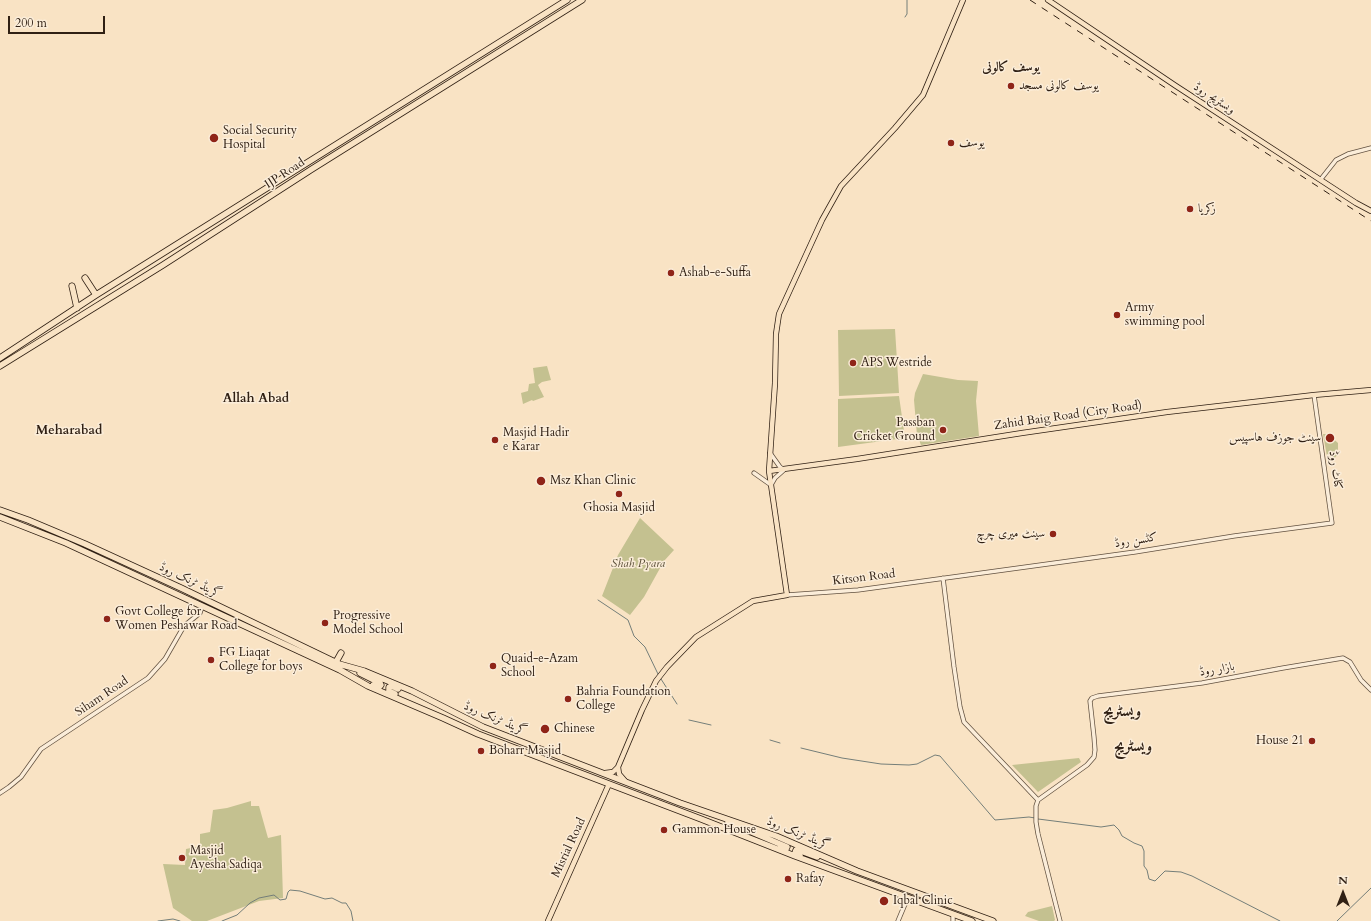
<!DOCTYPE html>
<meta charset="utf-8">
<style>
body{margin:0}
#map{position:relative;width:1371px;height:921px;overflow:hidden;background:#f9e3c4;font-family:Cardo,serif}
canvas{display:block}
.north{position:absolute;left:1323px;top:873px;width:40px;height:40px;-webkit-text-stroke:3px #fbedd9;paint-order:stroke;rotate:0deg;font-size:11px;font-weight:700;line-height:16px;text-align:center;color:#302014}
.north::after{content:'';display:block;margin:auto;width:14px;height:18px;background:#302014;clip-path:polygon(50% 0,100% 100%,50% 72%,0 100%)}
.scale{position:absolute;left:8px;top:16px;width:97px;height:18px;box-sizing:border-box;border:2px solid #302014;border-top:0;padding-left:5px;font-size:12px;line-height:14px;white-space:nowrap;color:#302014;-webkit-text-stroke:3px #fbedd9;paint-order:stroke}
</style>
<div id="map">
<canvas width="1371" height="921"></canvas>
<div class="north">N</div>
<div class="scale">200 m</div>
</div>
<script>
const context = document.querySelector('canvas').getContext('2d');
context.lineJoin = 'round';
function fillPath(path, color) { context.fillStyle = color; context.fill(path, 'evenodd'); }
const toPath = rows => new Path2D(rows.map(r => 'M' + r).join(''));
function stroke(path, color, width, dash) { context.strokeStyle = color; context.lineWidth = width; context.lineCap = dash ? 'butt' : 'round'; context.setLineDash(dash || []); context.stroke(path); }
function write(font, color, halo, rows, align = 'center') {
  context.font = font + ' Cardo,Amiri,serif'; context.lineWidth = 3; context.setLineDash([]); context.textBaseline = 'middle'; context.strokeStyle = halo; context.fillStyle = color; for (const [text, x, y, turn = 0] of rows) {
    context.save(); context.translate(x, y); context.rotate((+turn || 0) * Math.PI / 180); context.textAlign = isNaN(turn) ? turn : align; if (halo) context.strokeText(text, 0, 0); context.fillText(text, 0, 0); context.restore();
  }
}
fillPath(toPath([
 [895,329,899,393,839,396,838,330],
 [547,366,551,380,542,382,538,385,544,397,533,401,532,400,523,404,521,393,528,391,529,384,535,383,533,368],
 [923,374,958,380,978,381,976,401,979,436,921,445,917,435,914,400,915,393],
 [899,396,905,438,838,447,838,399],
 [1323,434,1328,434,1338,443,1338,454,1333,460,1328,462],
 [640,518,674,550,664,561,644,597,630,615,602,596,618,555],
 [1079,758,1081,762,1038,792,1012,765],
 [251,801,251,806,259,806,268,838,281,835,283,898,259,901,207,921,192,921,173,908,163,864,185,865,186,849,200,846,200,834,210,832,213,810,227,808],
 [1052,906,1055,920,1054,921,1039,921,1025,916,1028,912]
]), '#c4c190');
stroke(toPath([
 [905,17,907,14,907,0],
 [598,600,628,620,634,636,645,647,658,674],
 [661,679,677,704],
 [689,720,711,725],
 [770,740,780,743],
 [801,748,842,758,881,764,909,765,917,764,935,755,940,756,995,820,1029,817,1035,818],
 [1038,819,1101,827,1114,825,1119,830,1122,836,1134,843,1142,846,1144,851,1144,866,1147,870,1149,879,1155,881,1165,871,1181,872,1192,876,1280,921],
 [158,921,173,919,180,921],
 [222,921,237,915,250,903,259,898,274,895,280,900,286,899,288,892,290,890,300,891,325,899,332,898,342,903,346,903,351,911,353,921],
 [1337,921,1371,888]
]), '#747e79', 1);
const minor = toPath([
 [1321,179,1336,160,1348,154,1371,148],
 [754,473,771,485,775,478,784,470,780,467,770,453],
 [943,578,954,667,960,707,964,722,1038,800],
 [787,595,858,590,1135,552,1234,536,1332,523,1314,395],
 [0,793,9,787,21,777,41,749,148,678,165,659,184,626,200,613,202,606],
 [898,921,908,897],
 [953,921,953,914],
 [1060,921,1038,834,1036,822,1036,806,1038,800,1087,765,1094,757,1095,750,1094,737,1090,701,1092,698,1098,696,1202,683,1283,668,1343,658,1350,662,1361,680,1371,690]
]);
const major = toPath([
 [1048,0,1176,86,1356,203,1371,211],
 [769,471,857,459,1022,433,1167,412,1314,395,1371,390],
 [618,767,619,774,625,781],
 [605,773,613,772,618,767,642,710,656,681,667,667,696,637,753,601,787,595,769,471,775,383,776,334,779,314,822,220,841,186,895,128,923,95,963,0],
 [548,921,609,784]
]);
const highway = toPath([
 [85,278,96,295],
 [72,286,77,308],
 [0,358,96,295,567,0],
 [0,366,163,265,312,169,582,0],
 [0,510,28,520,85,544,181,588,339,664,364,671,412,691,483,727,680,803,776,836,857,871,993,921],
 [0,517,66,543,340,670,368,686,443,718,478,734,701,819,795,856,972,921],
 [336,662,341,653],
 [360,673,380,683,381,685,379,687,373,685],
 [395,694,389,691,389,687,392,686,398,689],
 [728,822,787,847,786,849,780,848],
 [800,856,795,853,796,850,798,850,817,857]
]);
stroke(minor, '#625140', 5);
stroke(major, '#302014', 6);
stroke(highway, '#302014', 7);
stroke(minor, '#fbedd9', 3.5);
stroke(major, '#f9e3c4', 4.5);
stroke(highway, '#f9e3c4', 5.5);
stroke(toPath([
 [1030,0,1371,221]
]), '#302014', 1, [7, 7]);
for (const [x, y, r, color] of [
 [1011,86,4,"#8f2418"],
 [214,138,5,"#8f2418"],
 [951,143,4,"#8f2418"],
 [1190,209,4,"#8f2418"],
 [671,273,4,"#8f2418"],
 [1117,315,4,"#8f2418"],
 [853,363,4,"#8f2418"],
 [943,430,4,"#8f2418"],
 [1330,438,5,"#8f2418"],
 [495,440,4,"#8f2418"],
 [541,481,5,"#8f2418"],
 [619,494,4,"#8f2418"],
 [1053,534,4,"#8f2418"],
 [107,619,4,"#8f2418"],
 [325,623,4,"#8f2418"],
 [211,660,4,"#8f2418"],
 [493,666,4,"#8f2418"],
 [568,699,4,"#8f2418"],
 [545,729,5,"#8f2418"],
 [1312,741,4,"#8f2418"],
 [481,751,4,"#8f2418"],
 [664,830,4,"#8f2418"],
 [182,858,4,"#8f2418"],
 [788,879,4,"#8f2418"],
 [884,901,5,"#8f2418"]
]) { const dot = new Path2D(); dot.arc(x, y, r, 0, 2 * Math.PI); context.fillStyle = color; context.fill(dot); stroke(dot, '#fbedd9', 1.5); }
write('12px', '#302014', '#fbedd9', [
 ["یوسف کالونی مسجد",1019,86],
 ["Social Security",223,131],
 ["Hospital",223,145],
 ["یوسف",959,143],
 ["زکریا",1198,209],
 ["Ashab-e-Suffa",679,273],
 ["Army",1125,308],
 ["swimming pool",1125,322],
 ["APS Westride",861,363],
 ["Passban",935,423,"right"],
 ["Cricket Ground",935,437,"right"],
 ["Masjid Hadir",503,433],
 ["e Karar",503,447],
 ["سینٹ جوزف ہاسپیس",1321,438,"right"],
 ["Msz Khan Clinic",550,481],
 ["Ghosia Masjid",619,508,"center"],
 ["سینٹ میری چرچ",1045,534,"right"],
 ["Govt College for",115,612],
 ["Women Peshawar Road",115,626],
 ["Progressive",333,616],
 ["Model School",333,630],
 ["FG Liaqat",219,653],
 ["College for boys",219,667],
 ["Quaid-e-Azam",501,659],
 ["School",501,673],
 ["Bahria Foundation",576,692],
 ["College",576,706],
 ["Chinese",554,729],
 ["House 21",1304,741,"right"],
 ["Boharr Masjid",489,751],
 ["Gammon House",672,830],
 ["Masjid",190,851],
 ["Ayesha Sadiqa",190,865],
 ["Rafay",796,879],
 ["Iqbal Clinic",893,901]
], 'left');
write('12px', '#302014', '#fbedd9', [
 ["ویسٹریج روڈ",1214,99,33],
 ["IJP Road",285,174,-33],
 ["Zahid Baig Road (City Road)",1068,416,-8],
 ["کناٹ روڈ",1335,470,82],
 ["کٹسن روڈ",1136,541,-9],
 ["Kitson Road",864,578,-7],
 ["گرینڈ ٹرنک روڈ",190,581,25],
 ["بازار روڈ",1217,670,-10],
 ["Siham Road",102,697,-34],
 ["گرینڈ ٹرنک روڈ",495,719,23],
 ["گرینڈ ٹرنک روڈ",798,834,22],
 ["Misrial Road",569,848,-65]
]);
write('italic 12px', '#5c5039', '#fbedd9', [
 ["Shah Pyara",638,564]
]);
write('bold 13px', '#302014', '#fbedd9', [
 ["یوسف کالونی",1011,68],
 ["Allah Abad",256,399],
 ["Meharabad",69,431]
]);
write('bold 16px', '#302014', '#fbedd9', [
 ["ویسٹریج",1122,712],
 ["ویسٹریج",1133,747]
]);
</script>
